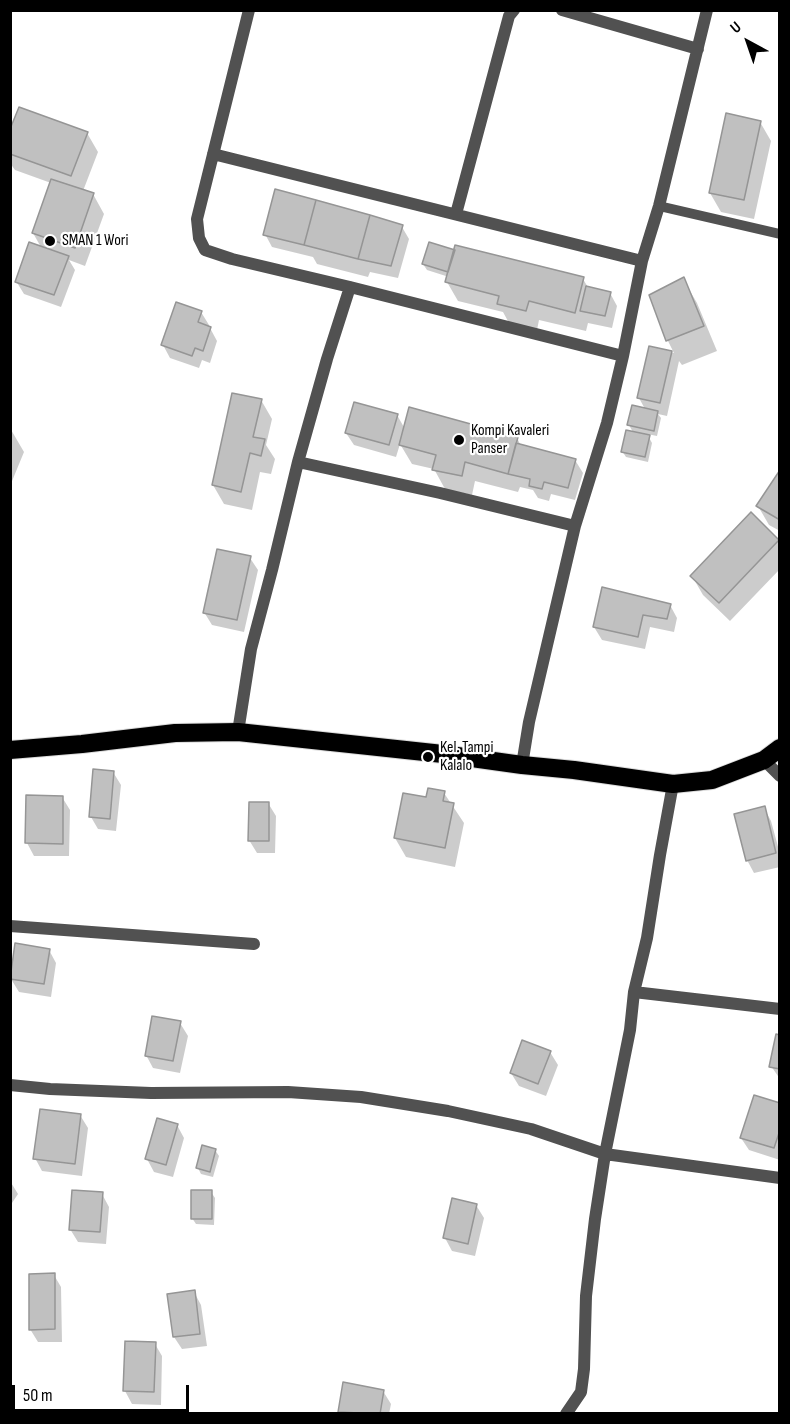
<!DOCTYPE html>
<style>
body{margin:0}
#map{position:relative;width:790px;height:1424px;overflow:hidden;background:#fff;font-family:"Sofia Sans Condensed",sans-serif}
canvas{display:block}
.frame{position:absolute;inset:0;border:12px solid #000;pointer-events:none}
.north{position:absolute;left:718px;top:12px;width:60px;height:60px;-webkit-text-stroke:4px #fff;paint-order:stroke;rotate:320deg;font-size:16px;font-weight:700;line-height:24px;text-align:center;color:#000}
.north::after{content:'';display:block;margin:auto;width:21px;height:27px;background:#000;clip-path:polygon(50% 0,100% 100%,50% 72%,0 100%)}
.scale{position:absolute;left:12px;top:1385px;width:177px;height:27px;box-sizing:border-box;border:3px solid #000;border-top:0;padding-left:8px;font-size:18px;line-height:21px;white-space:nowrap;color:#000;-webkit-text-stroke:4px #fff;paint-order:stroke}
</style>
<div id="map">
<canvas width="790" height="1424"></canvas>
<div class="frame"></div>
<div class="north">U</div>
<div class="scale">50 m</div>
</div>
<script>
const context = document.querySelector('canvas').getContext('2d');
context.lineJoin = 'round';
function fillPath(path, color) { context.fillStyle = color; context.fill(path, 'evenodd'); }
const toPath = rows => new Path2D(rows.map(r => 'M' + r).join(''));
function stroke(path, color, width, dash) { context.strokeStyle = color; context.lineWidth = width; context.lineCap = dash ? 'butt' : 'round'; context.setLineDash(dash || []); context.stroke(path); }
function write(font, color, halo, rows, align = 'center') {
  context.font = font + ' "Sofia Sans Condensed",sans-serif'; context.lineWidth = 4.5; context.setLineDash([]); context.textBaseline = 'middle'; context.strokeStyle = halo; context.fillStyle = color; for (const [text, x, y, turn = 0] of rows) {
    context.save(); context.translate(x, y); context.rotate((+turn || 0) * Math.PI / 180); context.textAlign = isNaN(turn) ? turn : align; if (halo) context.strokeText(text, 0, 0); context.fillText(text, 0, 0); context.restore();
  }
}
fillPath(toPath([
 [760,122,771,141,754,219,721,212,710,193],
 [10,133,87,133,98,152,83,191,93,194,104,214,85,266,69,260,75,270,61,307,24,294,16,281,42,249,33,233,51,183,15,170,10,163],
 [402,227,409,239,398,278,370,272,368,277,317,264,313,257,272,247,265,234],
 [455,252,583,279,589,289,610,293,617,306,612,328,588,323,586,331,539,320,537,330,509,323,503,312,458,301,447,282,449,277,427,270,423,264],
 [683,279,697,303,717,351,682,365,679,361,667,416,658,414,661,418,657,436,647,434,652,443,648,462,626,457,622,451,634,434,629,425,645,409,639,398,650,347,674,353,668,341,651,296],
 [201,312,209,325,208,327,210,328,217,341,210,363,202,360,199,368,170,358,163,345],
 [261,400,272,419,266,445,275,459,271,474,260,472,252,510,224,504,213,485],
 [397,415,405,429,517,438,521,446,575,460,583,473,575,500,551,494,549,501,538,498,533,490,520,487,518,492,475,481,472,495,445,489,434,469,412,464,400,444,396,457,354,445,346,433],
 [10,428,24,452,10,486],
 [780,473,780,531,769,525,758,506],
 [778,541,780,543,780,569,730,621,703,595,692,576],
 [250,558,258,570,244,632,212,625,204,612],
 [670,605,677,618,674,632,650,627,645,649,602,640,594,627],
 [113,772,121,785,116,831,98,829,91,817],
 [444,793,464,823,455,867,406,857,395,838,427,799],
 [62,797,70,810,69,856,34,856,27,843],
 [268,803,276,816,275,853,257,853,249,840],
 [764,808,771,821,780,854,780,867,754,873,747,860],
 [49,950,56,963,51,997,19,992,11,979],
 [180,1023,188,1036,180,1073,153,1068,146,1055],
 [780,1037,780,1079,771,1066],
 [550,1052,558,1065,546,1096,519,1086,511,1073],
 [780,1104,780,1160,749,1150,741,1138],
 [80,1115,88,1128,82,1176,42,1171,35,1158],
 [177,1125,184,1138,173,1177,154,1172,147,1159],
 [215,1150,219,1156,213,1177,201,1174,198,1168],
 [10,1181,18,1194,10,1206],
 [211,1192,215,1198,214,1225,196,1224,192,1218],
 [102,1194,109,1207,106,1244,78,1242,70,1229],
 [476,1205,484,1218,475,1256,452,1251,445,1238],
 [54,1275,61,1287,62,1342,38,1342,30,1329],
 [194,1292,201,1305,207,1346,182,1349,174,1337],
 [155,1344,162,1356,161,1405,132,1404,125,1391],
 [383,1391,391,1404,389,1414,340,1414,339,1412]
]), '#0003');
const building = toPath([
 [19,107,88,132,71,176,10,154,10,129,19,107],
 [726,113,761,121,744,200,709,193,726,113],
 [51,179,94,193,75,248,32,233,51,179],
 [275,189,316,200,304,245,263,235,275,189],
 [316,200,370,215,358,259,304,245,316,200],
 [370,215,403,225,391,266,358,259,370,215],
 [29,242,69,256,54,295,15,282,29,242],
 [429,242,455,250,448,272,422,264,429,242],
 [455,245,584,277,575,313,529,301,526,311,497,304,499,296,445,282,455,245],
 [684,277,704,326,666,341,649,295,684,277],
 [586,286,611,292,605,316,580,311,586,286],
 [176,302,202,311,198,322,211,327,203,351,195,348,192,356,161,345,176,302],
 [649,346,672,351,660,403,637,398,649,346],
 [232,393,262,399,253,437,265,439,261,456,250,453,241,492,212,485,232,393],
 [354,402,398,414,389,445,345,433,354,402],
 [632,405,658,411,654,431,627,425,632,405],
 [409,407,518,437,508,474,465,462,462,476,432,470,436,455,399,445,409,407],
 [626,430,650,435,645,457,621,452,626,430],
 [516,443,576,459,568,488,544,482,542,489,529,486,530,479,508,474,516,443],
 [780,470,780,520,756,506,780,470],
 [751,512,779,540,719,603,690,576,751,512],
 [217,549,251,556,237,620,203,613,217,549],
 [602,587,671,604,667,619,643,615,638,637,593,627,602,587],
 [93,769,114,771,110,819,89,817,93,769],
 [428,788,445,791,443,801,454,803,445,848,394,838,403,793,426,797,428,788],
 [26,795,63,796,63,844,25,843,26,795],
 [249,802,269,802,269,841,248,841,249,802],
 [765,806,776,853,746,861,734,814,765,806],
 [15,943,50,949,44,984,10,979,15,943],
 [152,1016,181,1021,173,1061,145,1056,152,1016],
 [776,1034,780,1035,780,1069,769,1067,776,1034],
 [522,1040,551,1051,538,1084,510,1073,522,1040],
 [754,1095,780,1103,780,1130,774,1148,740,1138,754,1095],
 [40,1109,81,1114,75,1164,33,1159,40,1109],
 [157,1118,178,1124,166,1165,145,1159,157,1118],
 [202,1145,216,1149,210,1172,196,1168,202,1145],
 [72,1190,103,1192,100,1232,69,1230,72,1190],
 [191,1190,212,1190,212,1219,191,1219,191,1190],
 [452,1198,477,1204,468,1244,443,1238,452,1198],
 [55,1273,55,1329,29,1330,29,1274,55,1273],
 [195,1290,200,1334,173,1337,167,1294,195,1290],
 [125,1341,156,1342,154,1392,123,1391,125,1341],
 [343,1382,384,1390,380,1414,338,1412,343,1382]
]);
fillPath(building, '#c0c0c0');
stroke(building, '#959595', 1.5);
const highway = toPath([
 [10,750,82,744,175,733,238,732,443,754,522,765,574,770,673,784,712,780,764,760,780,748]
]);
stroke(highway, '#dbdbdb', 20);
stroke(toPath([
 [659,206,780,234]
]), '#515151', 10);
stroke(toPath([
 [249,10,197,219,199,238,205,250,232,259,350,287,623,356],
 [562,10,698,49],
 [213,154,642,261],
 [456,214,509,16,514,10],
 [298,462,440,493,575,526],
 [238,732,251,649,272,570,298,462,327,359,350,287],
 [764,760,780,776],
 [522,765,529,722,575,526,607,423,623,356,642,261,659,206,707,10],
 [10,926,254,944],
 [634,992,780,1009],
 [10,1085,50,1089,151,1093,288,1092,361,1097,448,1111,531,1129,605,1154,780,1178],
 [566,1414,581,1392,584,1369,586,1296,595,1219,605,1154,630,1030,634,992,647,938,660,855,673,784]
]), '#515151', 12);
stroke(highway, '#000', 18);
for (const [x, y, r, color] of [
 [50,241,6,"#000"],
 [459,440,6,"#000"],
 [428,757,6,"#000"]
]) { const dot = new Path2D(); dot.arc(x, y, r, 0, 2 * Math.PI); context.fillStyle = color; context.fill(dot); stroke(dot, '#fff', 2); }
write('16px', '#000', '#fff', [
 ["SMAN 1 Wori",62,241],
 ["Kompi Kavaleri",471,431],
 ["Panser",471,449],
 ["Kel. Tampi",440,748],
 ["Kalalo",440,766]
], 'left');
</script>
